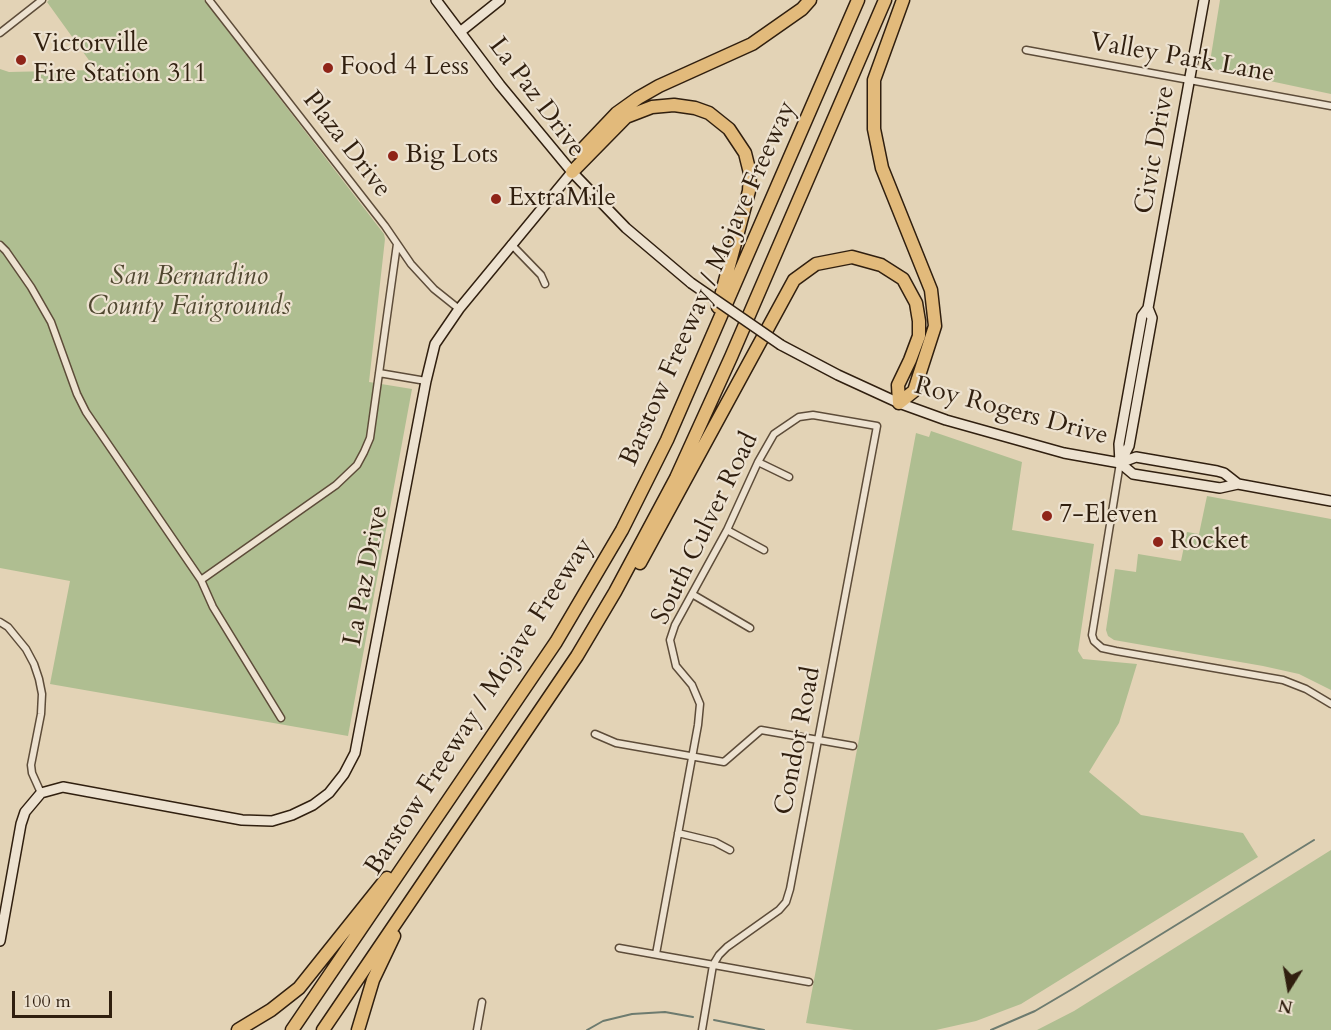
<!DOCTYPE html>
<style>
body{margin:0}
#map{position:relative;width:1331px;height:1030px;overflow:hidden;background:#e3d3b6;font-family:Cardo,serif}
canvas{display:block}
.north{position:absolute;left:1259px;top:958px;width:60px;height:60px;-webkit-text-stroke:4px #ede2d0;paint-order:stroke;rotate:191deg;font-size:16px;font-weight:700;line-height:24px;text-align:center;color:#301f0f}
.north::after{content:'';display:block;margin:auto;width:21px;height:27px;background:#301f0f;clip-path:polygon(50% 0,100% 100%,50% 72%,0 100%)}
.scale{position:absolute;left:12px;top:991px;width:100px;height:27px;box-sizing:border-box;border:3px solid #301f0f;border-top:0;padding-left:8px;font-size:18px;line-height:21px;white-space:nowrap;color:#301f0f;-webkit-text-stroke:4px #ede2d0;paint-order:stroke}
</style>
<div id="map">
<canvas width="1331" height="1030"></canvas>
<div class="north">N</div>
<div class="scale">100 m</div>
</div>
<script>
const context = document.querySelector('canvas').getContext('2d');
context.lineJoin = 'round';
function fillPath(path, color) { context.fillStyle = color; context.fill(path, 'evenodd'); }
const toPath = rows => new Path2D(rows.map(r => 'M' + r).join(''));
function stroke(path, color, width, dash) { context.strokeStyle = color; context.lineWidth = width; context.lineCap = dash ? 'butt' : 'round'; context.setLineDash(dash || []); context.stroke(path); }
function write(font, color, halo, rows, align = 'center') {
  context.font = font + ' Cardo,serif'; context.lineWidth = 4.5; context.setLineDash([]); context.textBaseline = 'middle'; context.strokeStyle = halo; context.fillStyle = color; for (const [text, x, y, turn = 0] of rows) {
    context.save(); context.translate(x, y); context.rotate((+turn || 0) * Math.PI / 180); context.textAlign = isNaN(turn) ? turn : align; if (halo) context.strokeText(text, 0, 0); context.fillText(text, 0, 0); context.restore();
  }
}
fillPath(toPath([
 [49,0,204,0,384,234,385,239,369,382,412,389,348,736,50,684,70,581,0,568,0,69,9,72,96,70,47,2],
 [1220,0,1331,0,1331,94,1209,68],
 [931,431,1022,462,1012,530,1094,544,1078,651,1083,659,1137,664,1119,723,1089,772,1141,815,1243,833,1258,857,1021,1004,976,1021,936,1030,854,1030,806,1023,916,433,929,437],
 [1207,496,1331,519,1331,690,1299,674,1263,666,1114,640,1108,636,1106,630,1115,569,1136,572,1138,554,1181,561,1187,532,1199,534],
 [1331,850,1331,1030,1037,1030,1074,1011]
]), '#afbe91');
stroke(toPath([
 [714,1020,764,1030],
 [587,1030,603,1021,632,1014,665,1012,693,1017],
 [991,1030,1035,1011,1074,988,1314,840]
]), '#6d7b6f', 2);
const street = toPath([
 [209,0,385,226,411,264,434,289,459,309],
 [0,33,42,0],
 [1026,50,1331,106],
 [511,244,541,275,545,284],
 [0,245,6,251,31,287,51,322,77,394,86,412,201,580,213,607,281,718],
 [379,373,426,381],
 [758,462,789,477],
 [1120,463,1092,635,1094,641,1102,648,1116,651,1283,680,1306,689,1331,704],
 [727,530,764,550],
 [201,580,336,485,357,465,364,452,370,438,397,244],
 [692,594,750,628],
 [0,622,8,627,26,649,34,664,39,679,42,694,41,714,31,765,32,773,41,793],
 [595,734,616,743,724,762,761,730,853,746],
 [678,833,715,842,730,850],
 [619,948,809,982],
 [656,954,698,725,700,704,692,685,676,666,670,640,675,625,727,530,758,462,774,434,799,417,813,415,877,426,790,889,786,902,779,910,727,947,719,955,713,965,702,1030],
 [477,1030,482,1002]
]);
const secondary = toPath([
 [436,0,500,85,572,172,626,228,691,283],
 [460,32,500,0],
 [781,345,838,375,899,403,946,420,1064,453,1120,463,1136,457,1217,471,1224,473,1238,484],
 [1120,463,1129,446,1152,318,1148,308,1204,0],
 [1120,463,1133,474,1220,488,1238,484,1331,501],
 [1120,463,1119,444,1142,316,1148,308],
 [0,941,21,824,25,812,41,793,63,787,242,820,272,821,292,815,313,805,329,793,344,774,355,753,426,381,435,344,459,309,572,172]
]);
const highway = toPath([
 [579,153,617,113,638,98,659,86,752,44,802,9,810,0],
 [572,172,626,117,652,107,674,105,695,108,709,113,729,129,745,153,750,173,749,191,718,307],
 [899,403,914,391,935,326,931,290,882,168,874,129,874,80,903,0],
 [640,563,794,280,816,264,852,257,881,265,903,279,916,303,919,321,919,336,910,360,898,385,899,403],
 [238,1030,271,1010,299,988,387,878],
 [292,1030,556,642,622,530,667,440,858,0],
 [323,1030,577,656,615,592,676,478,731,357,885,0],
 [358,1030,373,980,394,936]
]);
stroke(street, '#5d4c39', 9);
stroke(secondary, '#301f0f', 12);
stroke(highway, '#301f0f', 15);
stroke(street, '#ede2d0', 6);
stroke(secondary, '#ede2d0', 9);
stroke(highway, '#e2ba7b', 12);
const secondaryBridge = toPath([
 [691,283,781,345]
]);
stroke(secondaryBridge, '#301f0f', 12, []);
stroke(secondaryBridge, '#ede2d0', 9);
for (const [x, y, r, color] of [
 [21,60,6,"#8f2418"],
 [328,68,6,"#8f2418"],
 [393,156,6,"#8f2418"],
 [496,199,6,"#8f2418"],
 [1047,516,6,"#8f2418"],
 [1158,542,6,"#8f2418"]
]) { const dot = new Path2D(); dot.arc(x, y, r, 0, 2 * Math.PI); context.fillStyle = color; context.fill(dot); stroke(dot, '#ede2d0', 2); }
write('26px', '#301f0f', '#ede2d0', [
 ["Victorville",33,45],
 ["Fire Station 311",33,75],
 ["Food 4 Less",340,68],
 ["Big Lots",405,156],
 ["ExtraMile",508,199],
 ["7-Eleven",1059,516],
 ["Rocket",1170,542]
], 'left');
write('26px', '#301f0f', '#ede2d0', [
 ["Valley Park Lane",1182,59,10],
 ["La Paz Drive",536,98,53],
 ["Plaza Drive",346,145,52],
 ["Civic Drive",1156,150,-80],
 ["Barstow Freeway / Mojave Freeway",709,284,-66],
 ["Roy Rogers Drive",1011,412,15],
 ["South Culver Road",706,529,-64],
 ["La Paz Drive",367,576,-79],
 ["Barstow Freeway / Mojave Freeway",480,707,-57],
 ["Condor Road",799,741,-79]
]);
write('italic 26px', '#504730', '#ede2d0', [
 ["San Bernardino",189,278],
 ["County Fairgrounds",189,308]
]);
</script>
